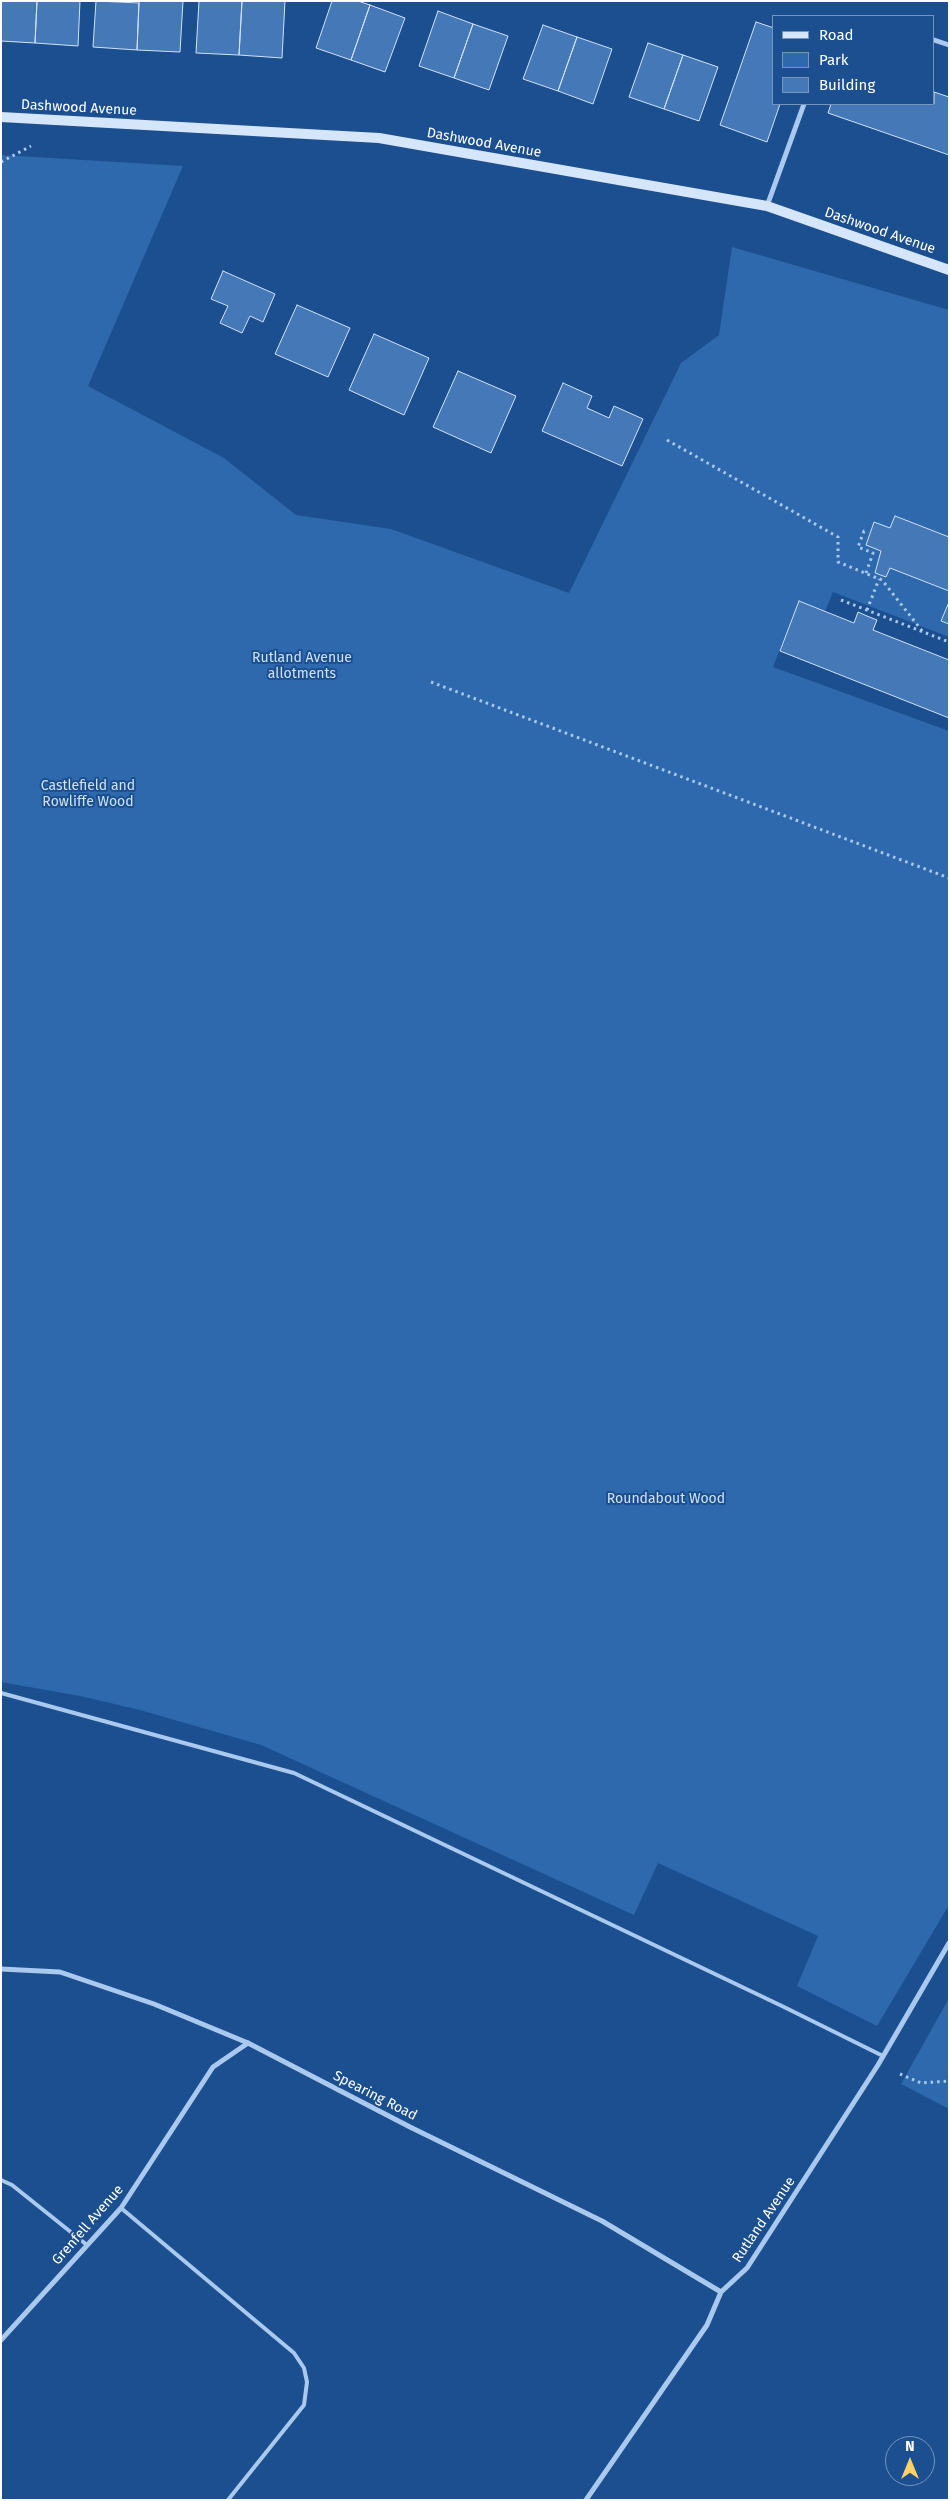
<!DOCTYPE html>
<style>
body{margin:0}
#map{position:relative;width:950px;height:2501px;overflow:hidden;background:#1b4f8f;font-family:"Fira Sans",sans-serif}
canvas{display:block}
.frame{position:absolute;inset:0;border:2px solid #fff;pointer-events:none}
.legend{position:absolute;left:772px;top:15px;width:162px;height:90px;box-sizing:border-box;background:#1b4f8f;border:1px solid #7695bc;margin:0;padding:6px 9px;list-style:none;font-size:15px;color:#fff}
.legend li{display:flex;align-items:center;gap:10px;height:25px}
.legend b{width:25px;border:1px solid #7695bc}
.north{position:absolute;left:885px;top:2436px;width:50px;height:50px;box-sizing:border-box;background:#1b4f8f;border:1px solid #7695bc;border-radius:50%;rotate:0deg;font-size:14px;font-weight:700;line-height:20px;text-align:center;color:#fff}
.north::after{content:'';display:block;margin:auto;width:18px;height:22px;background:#ffd166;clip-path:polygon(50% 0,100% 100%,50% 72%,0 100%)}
</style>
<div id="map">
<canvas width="950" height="2501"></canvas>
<div class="frame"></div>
<ul class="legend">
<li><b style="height:6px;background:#d6e6fa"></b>Road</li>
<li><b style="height:14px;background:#2e69ad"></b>Park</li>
<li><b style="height:14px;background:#4478b7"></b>Building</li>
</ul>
<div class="north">N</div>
</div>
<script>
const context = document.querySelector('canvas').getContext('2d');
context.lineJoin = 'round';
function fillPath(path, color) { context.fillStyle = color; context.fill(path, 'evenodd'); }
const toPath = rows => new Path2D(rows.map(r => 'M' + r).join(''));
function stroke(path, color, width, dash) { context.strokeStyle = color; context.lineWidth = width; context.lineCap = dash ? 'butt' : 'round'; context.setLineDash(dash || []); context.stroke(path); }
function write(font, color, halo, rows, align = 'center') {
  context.font = font + ' "Fira Sans",sans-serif'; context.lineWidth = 4; context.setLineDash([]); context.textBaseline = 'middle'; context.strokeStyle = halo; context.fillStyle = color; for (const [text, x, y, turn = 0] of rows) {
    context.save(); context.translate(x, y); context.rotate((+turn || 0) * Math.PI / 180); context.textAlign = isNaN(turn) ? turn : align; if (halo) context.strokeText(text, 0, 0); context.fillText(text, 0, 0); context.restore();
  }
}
fillPath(toPath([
 [1,155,183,166,88,386,224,458,296,515,391,529,569,593,681,363,719,335,732,247,949,310,949,537,895,516,890,528,874,522,866,544,881,551,875,573,886,577,890,568,949,591,949,602,941,621,949,624,949,637,833,592,825,611,799,601,773,667,949,731,949,1905,877,2026,797,1986,818,1936,658,1863,634,1915,261,1745,140,1710,80,1696,1,1682],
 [949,1998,949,2109,901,2084]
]), '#2e69ad');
const building = toPath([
 [1,1,37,1,35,43,1,41,1,1],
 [37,1,80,1,78,46,35,43,37,1],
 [96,1,139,3,137,50,93,47,96,1],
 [139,1,183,1,180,52,137,50,139,1],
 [199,1,242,1,239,55,196,53,199,1],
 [242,1,285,1,282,58,239,55,242,1],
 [332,1,358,1,370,5,351,60,316,48,332,1],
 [370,5,405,18,385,72,351,60,370,5],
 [438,11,473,24,454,78,419,66,438,11],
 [756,22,774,28,774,104,780,104,767,142,720,125,756,22],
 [473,24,508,36,489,90,454,78,473,24],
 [543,25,577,37,558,91,523,79,543,25],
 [577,37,612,49,593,104,558,91,577,37],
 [648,43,683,55,664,109,629,97,648,43],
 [683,55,718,67,699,121,664,109,683,55],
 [934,92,949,97,949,155,828,113,831,104,934,104,934,92],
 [223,271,275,294,263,322,250,316,242,333,220,323,228,306,211,299,223,271],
 [297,305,350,328,328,377,275,354,297,305],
 [374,334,429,358,404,415,349,390,374,334],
 [458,371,516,396,491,453,433,427,458,371],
 [563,383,592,396,587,408,609,418,614,406,643,419,622,466,542,431,563,383],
 [895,516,949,537,949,591,890,568,886,577,875,573,881,551,866,545,874,522,890,528,895,516],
 [799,601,854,623,858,612,867,616,877,620,873,630,949,660,949,718,780,651,799,601],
 [949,602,949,624,941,621,949,602]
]);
fillPath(building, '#4478b7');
stroke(building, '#cfe3fa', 1);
stroke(toPath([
 [1,162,31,146],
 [667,440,838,537,838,562,882,580,923,632],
 [866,573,873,553,858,547,864,531,868,532],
 [841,600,949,642],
 [867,610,879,579],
 [431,682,949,878],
 [900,2074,921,2083,949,2081]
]), '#a9c9ee', 3, [2.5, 4]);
stroke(toPath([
 [1,1693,294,1773,784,2007,883,2056],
 [1,2180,12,2185,87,2245],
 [121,2208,294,2353,304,2368,307,2382,304,2405,228,2500]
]), '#a9c9ee', 4);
stroke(toPath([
 [934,40,949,45],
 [767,206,804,104],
 [1,1969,60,1972,154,2004,248,2043,410,2127,602,2221,721,2292],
 [1,2340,121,2208,213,2067,248,2043],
 [586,2500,707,2325,721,2292,747,2268,878,2065,949,1943]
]), '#a9c9ee', 5);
stroke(toPath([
 [1,117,379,138,767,206,949,270]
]), '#d6e6fa', 10);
write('14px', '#fff', '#1b4f8f', [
 ["Dashwood Avenue",79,108,3],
 ["Dashwood Avenue",484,143,10],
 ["Dashwood Avenue",880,231,19],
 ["Spearing Road",375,2096,27],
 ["Rutland Avenue",764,2220,-56],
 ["Grenfell Avenue",88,2225,-49]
]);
write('14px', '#cfe3fa', '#1b4f8f', [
 ["Rutland Avenue",302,658],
 ["allotments",302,674],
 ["Castlefield and",88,786],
 ["Rowliffe Wood",88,802],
 ["Roundabout Wood",666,1499]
]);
</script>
